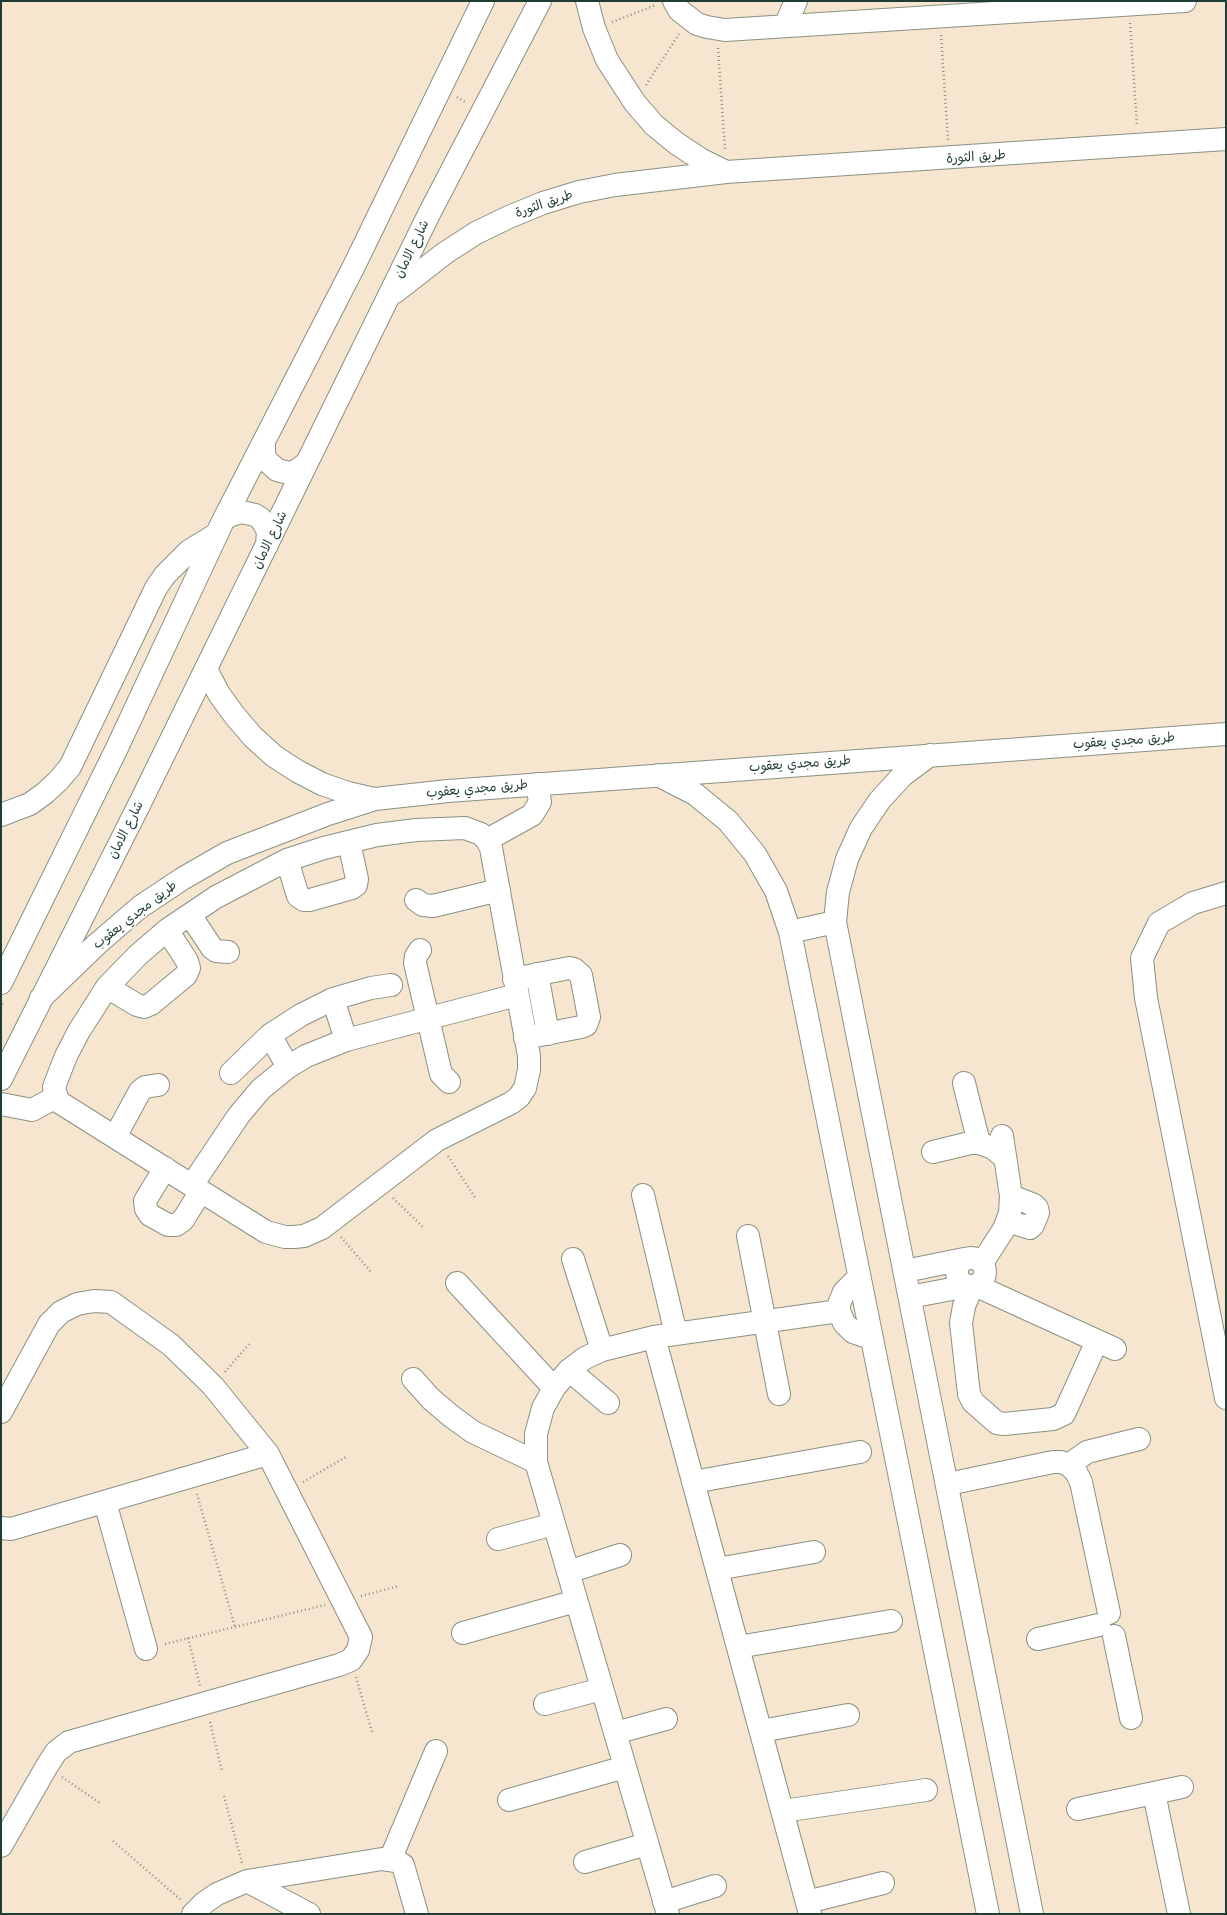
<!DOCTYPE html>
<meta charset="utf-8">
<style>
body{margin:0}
#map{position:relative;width:1227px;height:1915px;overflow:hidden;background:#f6e5cf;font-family:"Playpen Sans",sans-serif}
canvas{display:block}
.frame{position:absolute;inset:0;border:2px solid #1f3d34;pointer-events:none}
</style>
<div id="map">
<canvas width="1227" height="1915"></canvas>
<div class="frame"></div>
</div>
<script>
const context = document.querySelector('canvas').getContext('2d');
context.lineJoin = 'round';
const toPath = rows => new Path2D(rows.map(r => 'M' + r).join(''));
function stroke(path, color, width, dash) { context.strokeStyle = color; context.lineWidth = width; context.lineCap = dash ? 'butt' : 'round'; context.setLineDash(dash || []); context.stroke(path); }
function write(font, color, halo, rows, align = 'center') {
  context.font = font + ' "Playpen Sans","Playpen Sans Arabic",sans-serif'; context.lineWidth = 3; context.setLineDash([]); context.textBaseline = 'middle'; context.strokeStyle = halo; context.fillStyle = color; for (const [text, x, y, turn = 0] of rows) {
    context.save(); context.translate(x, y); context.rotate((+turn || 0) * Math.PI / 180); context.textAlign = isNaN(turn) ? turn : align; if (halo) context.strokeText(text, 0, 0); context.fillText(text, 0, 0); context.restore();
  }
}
const minor = toPath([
 [587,1,594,28,607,60,635,103,654,125,676,143,700,159,726,172],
 [674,1,679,10,697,24,707,27,725,30,1185,1],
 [785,26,796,1],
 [395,292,445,253,476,233,509,217,543,203,579,192,615,185,726,172,1226,139],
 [264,441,264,454,267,461,277,470,289,473,296,471,307,463],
 [223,521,228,516,242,512,255,515,261,519,268,531,267,545],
 [206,669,219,694,235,716,253,737,274,756,297,771,322,784,348,793,374,799],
 [930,755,903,775,880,800,861,828,847,859,838,892,835,922,1032,1914],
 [658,775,695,794,728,821,755,854,776,891,790,932,988,1914],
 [1,815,30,804,45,793,58,781,70,767,156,588,165,575,189,551,217,534],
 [465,828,481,834,487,840,491,848,529,1056,529,1070,525,1088,519,1097,511,1103,437,1140,322,1228,304,1236,294,1237,285,1237,266,1232,59,1102,55,1092,54,1087,66,1056,79,1031,107,987,138,955,167,930,216,897,287,860,324,848,377,835,416,830,465,828],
 [487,840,532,815,540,802,537,784],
 [287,860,298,896,304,900,310,900,352,888,356,885,357,879,349,842],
 [1226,893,1193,903,1159,923,1142,958,1146,998,1226,1398],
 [416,900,423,905,433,906,499,890],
 [190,915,212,948,216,951,228,952],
 [790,932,835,922],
 [420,950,416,956,415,963,441,1074,449,1082],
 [537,974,548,1034],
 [514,979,569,968,574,969,581,975,589,1017,586,1025,581,1027,525,1038],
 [1,983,116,750,223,521,354,266,483,1],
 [107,987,137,1005,144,1007,151,1004,186,975,189,968,187,961,167,930],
 [41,998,97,944,140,907,182,879,227,853,328,814,375,799,448,791,1226,734],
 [333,999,346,1040],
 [270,1035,288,1067],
 [231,1073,270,1035,301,1015,333,999,371,988,391,985],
 [1,1079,141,801,429,214,540,1],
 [964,1083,979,1143],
 [1,1104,32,1110,56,1097],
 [115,1137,140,1091,145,1087,158,1085],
 [933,1152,970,1143,979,1143,993,1148,1005,1158],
 [165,1168,145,1201,146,1209,150,1215,168,1225,176,1225,183,1220,201,1191],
 [192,1185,239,1115,261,1089,288,1067,306,1056,346,1040,517,995],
 [643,1195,676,1334],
 [1007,1221,1030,1228,1033,1225,1038,1213,1037,1208,1034,1205,1011,1196],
 [748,1236,779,1394],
 '957 1272a14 14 0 1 1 28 0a14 14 0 1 1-28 0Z',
 [573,1259,602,1350],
 [982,1263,1004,1229,1010,1213,1011,1196,1002,1136],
 [905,1271,964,1259],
 [860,1280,854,1282,844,1292,839,1304,839,1311,844,1323,853,1332,865,1336,871,1335],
 [457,1283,554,1388],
 [977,1286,1115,1349],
 [972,1287,964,1306,961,1323,969,1394,973,1402,997,1423,1004,1424,1053,1419,1064,1414,1097,1341],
 [910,1297,967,1286],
 [654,1337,810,1914],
 [569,1370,608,1403],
 [413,1379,431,1399,451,1416,473,1432,536,1462],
 [1,1412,49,1324,61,1312,77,1304,94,1301,111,1302,171,1345,213,1386,268,1454,361,1637,358,1650,351,1660,339,1665,69,1742,56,1752,47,1766,1,1846],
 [1069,1465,1087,1452,1139,1439],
 [693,1482,860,1452],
 [948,1484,1053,1462,1061,1462,1069,1465,1076,1472,1081,1482,1109,1613],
 [105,1502,146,1649],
 [1,1528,11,1529,268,1454],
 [498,1539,554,1524],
 [717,1569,814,1552],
 [568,1572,620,1555],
 [463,1633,576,1601],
 [1114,1636,1131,1718],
 [1038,1639,1099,1625],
 [738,1647,891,1621],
 [545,1704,602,1689],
 [761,1731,848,1715],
 [615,1733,666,1719],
 [1154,1793,1179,1914],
 [509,1800,625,1767],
 [1078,1809,1182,1787],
 [783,1811,926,1790],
 [390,1860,436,1751],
 [585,1862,647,1844],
 [247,1881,309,1914],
 [664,1902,715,1886],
 [807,1902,883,1883],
 [193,1914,204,1903,217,1894,247,1881,382,1859,396,1861,403,1865,417,1914],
 [668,1914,536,1462,536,1434,543,1408,554,1388,569,1370,585,1358,602,1350,654,1337,839,1311]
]);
stroke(minor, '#8a9182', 24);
stroke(toPath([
 [612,22,656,5],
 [1130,23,1137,126],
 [941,35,948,140],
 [718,48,725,150],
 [646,85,679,34],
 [457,97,467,103],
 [1,1008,4,1001],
 [448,1156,476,1199],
 [393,1198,424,1228],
 [341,1237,371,1272],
 [225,1372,249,1344],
 [303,1482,346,1457],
 [197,1494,235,1627],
 [361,1596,399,1586],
 [188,1638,200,1686],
 [165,1644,325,1605],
 [356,1677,372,1732],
 [210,1722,222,1771],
 [62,1777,100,1803],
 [224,1796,242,1863],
 [113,1841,181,1900]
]), '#8a9182', 2.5, [1, 3]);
stroke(minor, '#fff', 22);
write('13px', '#1f3d34', '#fff', [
 ["طريق الثورة",976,157,-4],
 ["طريق الثورة",544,204,-19],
 ["شارع الامان",412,249,-64],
 ["شارع الامان",270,540,-64],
 ["طريق مجدي يعقوب",1124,741,-4],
 ["طريق مجدي يعقوب",800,764,-4],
 ["طريق مجدي يعقوب",477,789,-5],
 ["شارع الامان",126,830,-63],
 ["طريق مجدي يعقوب",135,915,-38]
]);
</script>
